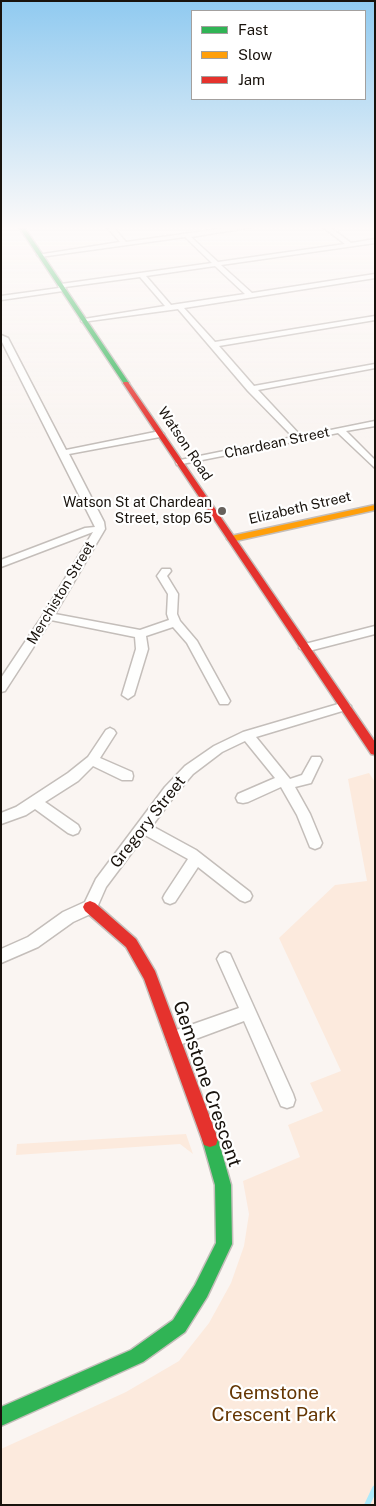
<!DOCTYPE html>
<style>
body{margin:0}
#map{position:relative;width:376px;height:1506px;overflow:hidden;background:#faf5f2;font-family:"Public Sans",sans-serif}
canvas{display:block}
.frame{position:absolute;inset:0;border:2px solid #18120c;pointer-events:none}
.legend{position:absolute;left:191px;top:10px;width:175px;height:90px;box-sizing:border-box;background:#fff;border:1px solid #a3a09e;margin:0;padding:6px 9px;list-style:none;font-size:15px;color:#18120c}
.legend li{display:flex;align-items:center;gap:10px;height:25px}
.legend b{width:25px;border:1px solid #a3a09e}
</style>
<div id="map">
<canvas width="376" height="1506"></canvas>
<div class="frame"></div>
<ul class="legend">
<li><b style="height:6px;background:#30b455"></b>Fast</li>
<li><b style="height:6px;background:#ff9f0a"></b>Slow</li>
<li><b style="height:6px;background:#e5322d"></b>Jam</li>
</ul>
</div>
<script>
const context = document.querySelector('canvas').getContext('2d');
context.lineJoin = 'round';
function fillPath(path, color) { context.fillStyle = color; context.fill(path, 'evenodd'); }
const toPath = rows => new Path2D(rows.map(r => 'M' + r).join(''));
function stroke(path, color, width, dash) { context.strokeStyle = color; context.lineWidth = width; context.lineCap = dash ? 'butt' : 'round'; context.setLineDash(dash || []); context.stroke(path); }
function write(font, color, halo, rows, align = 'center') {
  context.font = font + ' "Public Sans",sans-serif'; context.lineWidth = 4.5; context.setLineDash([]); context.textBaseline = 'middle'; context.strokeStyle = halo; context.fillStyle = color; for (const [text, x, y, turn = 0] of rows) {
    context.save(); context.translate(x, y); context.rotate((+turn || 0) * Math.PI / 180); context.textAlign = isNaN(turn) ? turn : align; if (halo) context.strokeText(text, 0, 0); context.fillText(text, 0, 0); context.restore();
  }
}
fillPath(toPath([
 [369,773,375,782,375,1505,1,1505,1,1449,126,1392,179,1361,209,1323,231,1283,244,1246,249,1214,243,1181,300,1157,288,1125,323,1111,310,1083,341,1071,279,938,335,885,367,881,348,779],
 [186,1134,193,1154,180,1144,16,1155,17,1144]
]), '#fceadd');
stroke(toPath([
 [367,1505,375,1488]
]), '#aceafb', 5.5);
const street = toPath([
 [107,227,113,227,126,242,233,227,252,227,191,237,218,262,345,244,323,227,330,227,351,243,375,239,375,243,221,265,252,293,375,274,375,278,184,308,215,342,375,316,375,320,219,346,254,386,375,364,375,368,258,390,301,436,375,421,375,426,346,431,375,460,375,468,338,433,177,465,176,463,180,460,293,437,248,391,178,309,82,322,81,321,84,319,165,306,140,277,65,287,66,289,63,291,1,300,1,296,59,288,58,286,61,284,212,263,185,237,40,257,37,255,120,242,107,227],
 [215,266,245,294,171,305,146,276,215,266],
 [1,335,8,338,66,450,160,431,164,434,160,437,69,454,104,522,105,529,55,614,140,630,169,620,167,614,168,594,157,576,162,569,170,569,171,571,167,576,178,594,177,614,180,621,197,641,230,701,228,704,220,704,187,643,173,627,146,636,148,649,134,695,128,699,122,695,136,649,135,637,51,620,5,691,1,692,1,678,43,615,93,532,1,567,1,560,85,528,95,527,1,340,1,335],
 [375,626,375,634,305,652,299,648,301,645,375,626],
 [345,702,351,706,349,709,256,737,290,779,302,775,312,757,320,757,322,760,311,783,295,787,310,814,322,843,320,847,315,849,310,847,297,815,281,787,248,802,243,803,238,802,236,798,238,794,275,778,245,741,222,752,193,774,175,795,152,826,196,850,250,892,252,896,250,900,245,902,240,900,198,867,175,902,170,904,165,902,163,898,165,894,188,859,145,835,106,887,95,912,73,922,38,947,1,963,1,949,28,937,63,912,85,902,96,879,165,787,185,766,214,746,243,732,345,702],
 [110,728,114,730,116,733,100,758,132,772,133,776,132,780,122,780,93,766,78,781,45,802,78,825,80,829,78,833,73,835,68,833,35,809,26,815,1,824,1,813,16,807,68,773,88,757,106,730,110,728],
 [225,952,230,954,293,1094,295,1100,293,1106,287,1108,281,1106,244,1021,174,1047,168,1045,166,1039,168,1033,239,1008,217,959,220,954,225,952]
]);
const fast = toPath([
 [19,227,24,227,129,383,128,384,124,384,19,227],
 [210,1131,216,1133,218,1139,231,1185,232,1244,207,1297,185,1332,143,1362,1,1426,1,1407,131,1350,173,1320,195,1285,216,1243,215,1185,202,1139,204,1133,210,1131]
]);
const slow = toPath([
 [375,505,375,510,231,542,227,539,231,536,375,505]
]);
const jam = toPath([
 [124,382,128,382,375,742,375,755,371,754,123,383,124,382],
 [90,901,95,903,136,939,155,971,218,1139,216,1145,210,1147,204,1145,144,979,126,947,85,911,83,907,85,903,90,901]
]);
stroke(street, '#c4beba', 3);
stroke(fast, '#c4beba', 3);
stroke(slow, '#c4beba', 3);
stroke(jam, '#c4beba', 3);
fillPath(street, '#fefefd');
fillPath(fast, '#30b455');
fillPath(slow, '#ff9f0a');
fillPath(jam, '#e5322d');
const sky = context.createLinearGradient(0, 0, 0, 438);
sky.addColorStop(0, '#90caf0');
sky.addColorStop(0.52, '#fdfaf9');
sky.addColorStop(1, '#fdfaf900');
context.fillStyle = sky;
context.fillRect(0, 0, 376, 438);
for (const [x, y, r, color] of [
 [222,511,5,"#67615c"]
]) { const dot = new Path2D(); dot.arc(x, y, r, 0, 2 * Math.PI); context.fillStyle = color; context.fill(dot); stroke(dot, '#fff', 2); }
write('14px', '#18120c', '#fff', [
 ["Chardean Street",277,443,-12],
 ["Watson Road",185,444,56],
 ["Elizabeth Street",300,508,-13],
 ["Merchiston Street",61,593,-59]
]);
write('14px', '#18120c', '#fff', [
 ["Watson St at Chardean",212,503],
 ["Street, stop 65",212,519]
], 'right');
write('16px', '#18120c', '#fff', [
 ["Gregory Street",148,822,-52]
]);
write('19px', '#18120c', '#fff', [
 ["Gemstone Crescent",207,1084,71]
]);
write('19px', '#653603', '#fff', [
 ["Gemstone",274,1393],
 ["Crescent Park",274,1415]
]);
</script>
